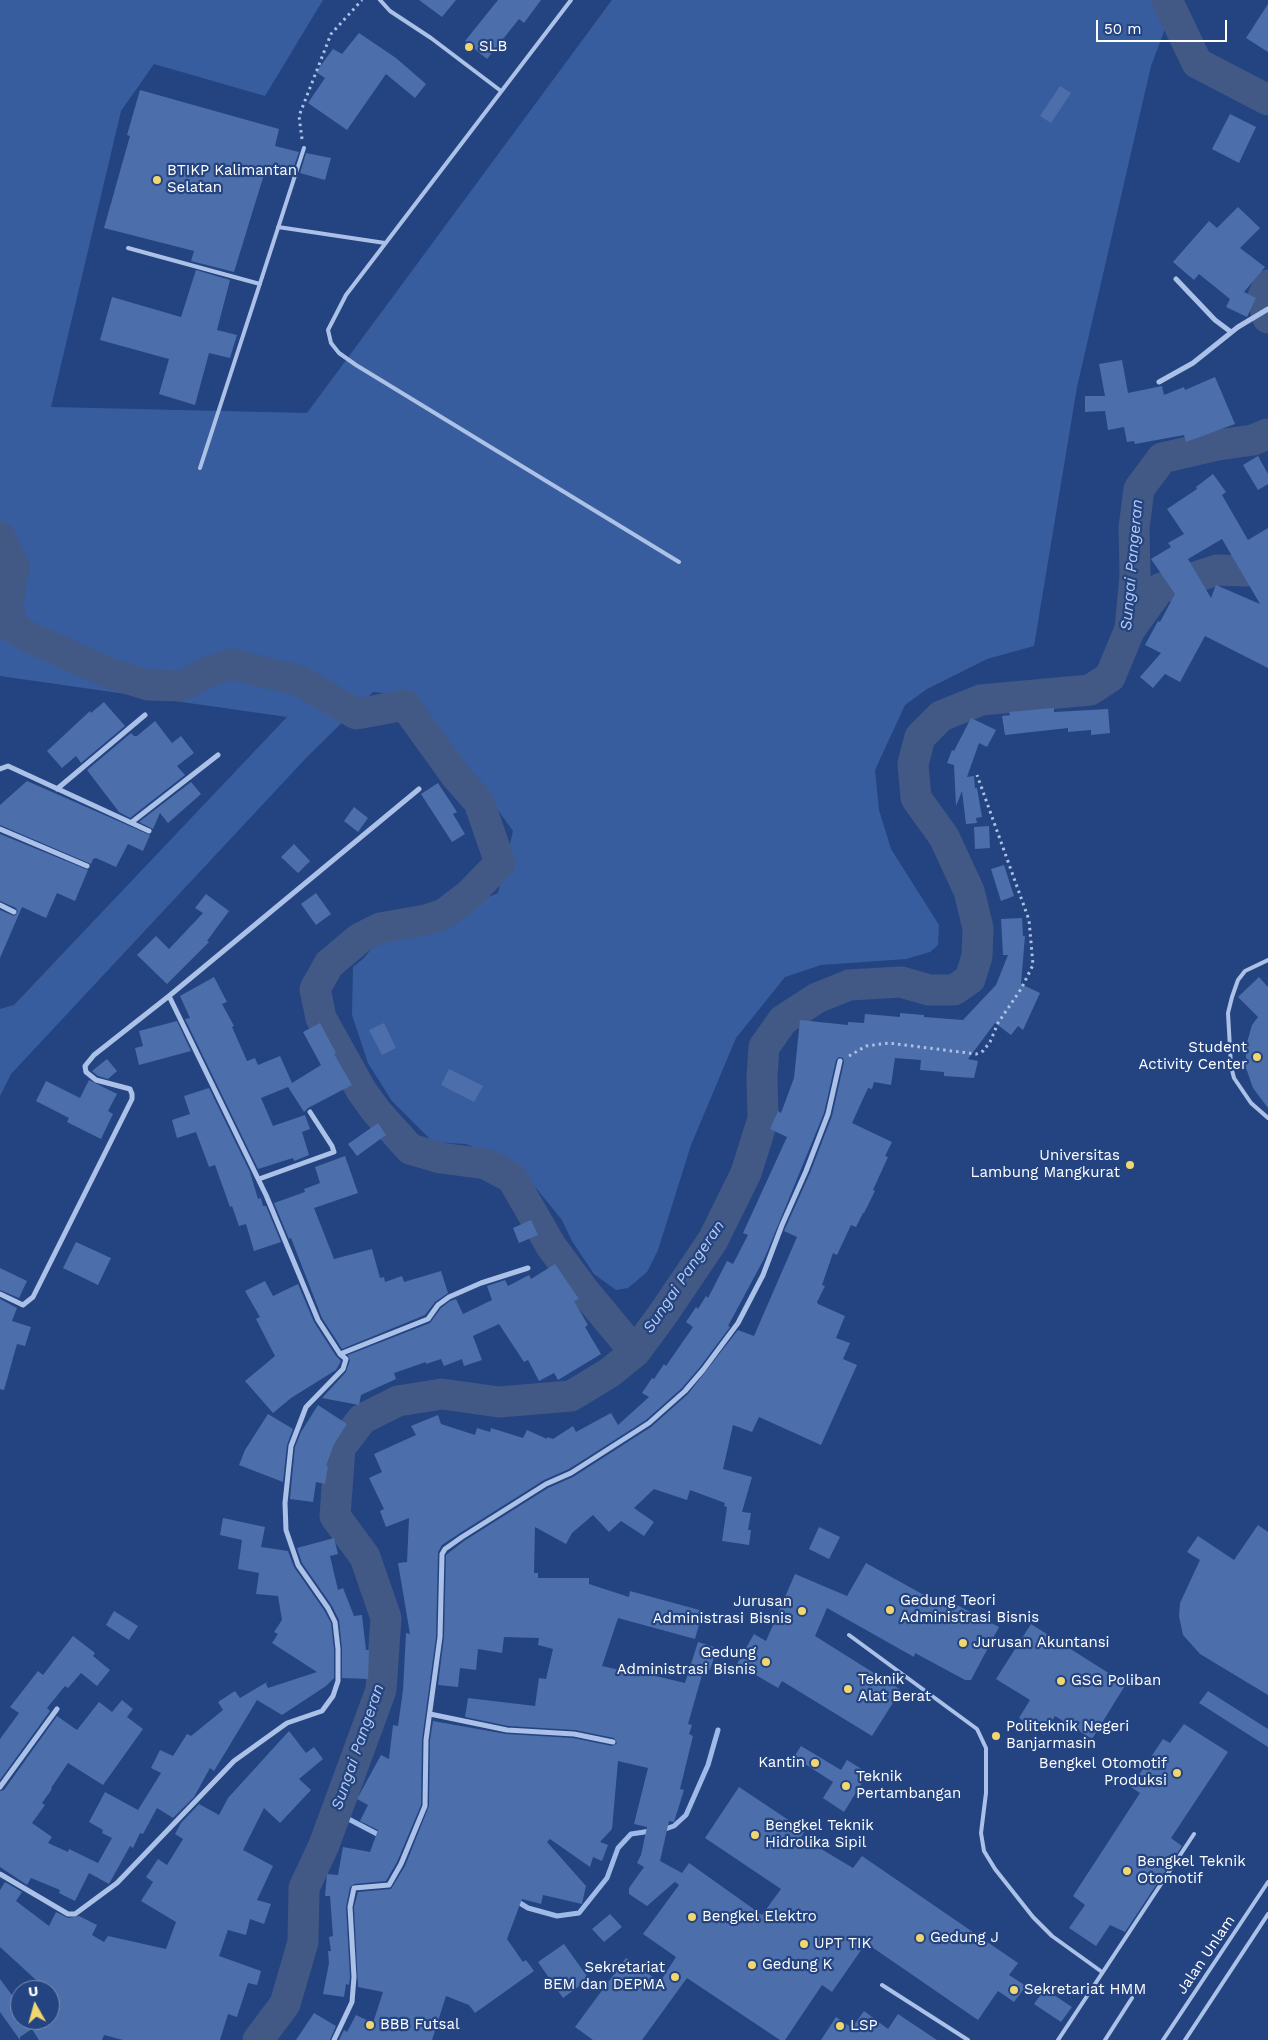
<!DOCTYPE html>
<style>
body{margin:0}
#map{position:relative;width:1268px;height:2040px;overflow:hidden;background:#244481;font-family:"Work Sans",sans-serif}
canvas{display:block}
.north{position:absolute;left:10px;top:1980px;width:50px;height:50px;box-sizing:border-box;background:#244481;border:1px solid #7c8fb3;border-radius:50%;rotate:353deg;font-size:14px;font-weight:700;line-height:20px;text-align:center;color:#fff}
.north::after{content:'';display:block;margin:auto;width:18px;height:22px;background:#f2d76e;clip-path:polygon(50% 0,100% 100%,50% 72%,0 100%)}
.scale{position:absolute;left:1096px;top:20px;width:131px;height:22px;box-sizing:border-box;border:2px solid #fff;border-top:0;padding-left:6px;font-size:15px;line-height:18px;white-space:nowrap;color:#fff;-webkit-text-stroke:4px #244481;paint-order:stroke}
</style>
<div id="map">
<canvas width="1268" height="2040"></canvas>
<div class="north">U</div>
<div class="scale">50 m</div>
</div>
<script>
const context = document.querySelector('canvas').getContext('2d');
context.lineJoin = 'round';
function fillPath(path, color) { context.fillStyle = color; context.fill(path, 'evenodd'); }
const toPath = rows => new Path2D(rows.map(r => 'M' + r).join(''));
function stroke(path, color, width, dash) { context.strokeStyle = color; context.lineWidth = width; context.lineCap = dash ? 'butt' : 'round'; context.setLineDash(dash || []); context.stroke(path); }
function write(font, color, halo, rows, align = 'center') {
  context.font = font + ' "Work Sans",sans-serif'; context.lineWidth = 4.5; context.setLineDash([]); context.textBaseline = 'middle'; context.strokeStyle = halo; context.fillStyle = color; for (const [text, x, y, turn = 0] of rows) {
    context.save(); context.translate(x, y); context.rotate((+turn || 0) * Math.PI / 180); context.textAlign = isNaN(turn) ? turn : align; if (halo) context.strokeText(text, 0, 0); context.fillText(text, 0, 0); context.restore();
  }
}
fillPath(toPath([
 [0,0,323,0,265,96,154,64,121,111,51,407,307,413,612,0,1179,0,1171,13,1151,66,1077,387,1034,646,987,659,927,689,905,705,875,770,879,810,891,849,939,925,938,945,930,952,906,959,821,965,785,977,736,1038,691,1145,658,1250,647,1272,628,1288,616,1290,594,1274,572,1241,562,1220,519,1167,466,1144,433,1142,392,1101,368,1063,352,1015,353,967,364,958,378,941,498,893,513,831,416,696,373,692,307,757,11,1074,0,1096,0,1009,14,1005,287,717,0,676]
]), '#385d9f');
stroke(toPath([
 [337,1813,381,1836],
 [662,1830,674,1826,686,1815,708,1765,718,1730],
 [515,1900,528,1908,557,1916,579,1913,607,1878,618,1848,631,1834,651,1831]
]), '#9fbae8', 5);
stroke(toPath([
 [1167,0,1197,63,1268,100],
 [1268,285,1262,299,1268,318],
 [0,537,14,566,8,605,12,627,31,638,109,673,148,685,181,686,211,671,232,664,300,681,356,714,405,705,456,776,479,802,500,863,470,894,444,914,426,920,380,928,360,938,329,964,315,989,321,1018,361,1090,376,1111,410,1149,441,1158,486,1164,512,1178,551,1246,585,1292,635,1352],
 [1131,628,1159,589,1217,570,1246,571,1268,566],
 [258,2040,285,2004,303,1942,304,1888,324,1845,381,1690,386,1618,365,1557,335,1516,340,1448,362,1419,398,1401,442,1394,499,1402,571,1396,609,1373,635,1352,663,1314,713,1240,746,1173,763,1119,762,1077,764,1047,783,1020,817,998,849,985,901,982,929,990,954,990,970,979,977,956,978,928,969,891,944,837,916,798,913,764,920,737,941,716,981,700,1090,690,1110,677,1130,629,1135,576,1134,528,1139,489,1162,458,1218,445,1253,440,1268,434]
]), '#425986', 31);
fillPath(toPath([
 [419,0,456,0,442,17],
 [498,0,541,0,524,23,519,19,487,59,465,41],
 [1268,4,1268,52,1246,38],
 [359,33,396,58,426,84,415,98,386,74,347,130,308,103,325,78,316,72,333,49,342,54],
 [1060,86,1071,93,1051,123,1040,116],
 [140,90,279,129,275,146,299,152,292,172,286,170,285,172,266,168,234,272,191,261,194,251,104,228,130,136,127,135],
 [1230,114,1256,127,1239,163,1212,149],
 [306,153,331,158,325,180,300,173],
 [1238,207,1260,228,1240,248,1265,267,1244,292,1256,298,1247,317,1226,307,1230,299,1199,274,1194,280,1173,262,1209,221,1217,228],
 [196,270,230,280,217,330,237,335,230,358,209,353,195,405,159,394,169,359,100,340,112,297,181,317],
 [1122,360,1128,393,1162,386,1164,395,1184,387,1185,390,1215,377,1235,424,1186,442,1184,435,1135,444,1134,441,1127,442,1124,427,1108,430,1105,411,1085,412,1085,396,1105,396,1099,364],
 [1258,456,1268,474,1268,484,1258,490,1243,465],
 [1213,474,1226,492,1222,495,1248,540,1268,528,1268,668,1205,636,1180,682,1165,674,1153,688,1140,677,1161,653,1145,645,1158,621,1160,622,1175,594,1151,559,1171,547,1168,543,1184,534,1167,509,1197,489,1196,487],
 [1222,539,1260,604,1216,585,1211,598,1188,559],
 [104,702,125,726,81,763,76,756,62,768,47,751,90,711,91,713],
 [1054,708,1054,712,1108,709,1110,733,1091,735,1091,730,1068,732,1068,728,1005,735,1002,716,1010,715,1009,712],
 [971,718,996,730,987,747,979,743,967,777,974,776,975,788,977,788,982,817,976,818,977,823,966,824,962,791,956,806,954,765,947,763,952,750,954,751],
 [155,721,172,743,181,736,194,753,177,766,185,775,130,818,119,812,87,770,131,733,134,736,137,736],
 [27,781,150,835,143,851,128,844,116,867,96,858,93,859,91,864,0,825,0,805],
 [191,782,201,794,168,823,160,813,153,829,139,822],
 [438,783,457,812,453,814,465,834,452,842,421,794],
 [354,807,368,818,358,832,344,821],
 [989,826,990,848,975,849,974,827],
 [0,834,88,870,75,901,57,893,46,918,22,907,0,958,0,910,14,916,18,912,16,908,0,901],
 [294,844,310,861,298,873,281,857],
 [1004,865,1014,896,1001,901,991,869],
 [316,893,331,914,316,925,301,904],
 [206,894,229,911,207,941,209,942,167,984,137,955,156,936,169,949,203,913,195,908],
 [1022,918,1023,936,1025,936,1021,984,1040,993,1023,1030,1018,1026,1011,1035,995,1023,968,1059,978,1061,974,1078,944,1076,944,1072,920,1070,921,1060,895,1058,891,1085,874,1082,872,1089,868,1088,852,1123,892,1142,885,1156,888,1157,873,1190,875,1191,864,1213,863,1213,856,1227,851,1225,837,1255,833,1253,822,1285,825,1286,817,1302,818,1304,845,1316,836,1338,850,1343,843,1359,857,1365,821,1445,759,1417,752,1432,733,1425,723,1469,752,1477,742,1512,751,1513,748,1530,751,1530,749,1545,722,1541,727,1507,724,1506,725,1503,690,1490,687,1500,654,1489,634,1508,654,1522,644,1536,621,1521,609,1532,593,1515,572,1533,566,1544,535,1527,534,1573,538,1573,538,1578,589,1578,589,1584,629,1597,630,1591,703,1611,695,1639,618,1618,602,1666,646,1676,647,1674,685,1683,698,1642,717,1648,710,1670,704,1668,688,1724,692,1725,689,1734,693,1736,680,1789,684,1790,674,1822,669,1821,660,1861,682,1873,689,1863,762,1915,781,1889,705,1838,739,1787,805,1831,801,1837,853,1868,862,1856,1018,1963,1009,1975,1026,1986,1014,2002,998,1991,978,2020,866,1943,832,1992,822,1985,785,2040,780,2040,687,1978,642,2040,593,2040,575,2027,626,1958,660,1982,676,1957,643,1934,679,1885,675,1882,677,1880,647,1906,629,1894,629,1888,644,1867,637,1863,641,1855,647,1827,634,1824,648,1768,618,1761,612,1829,600,1842,608,1845,602,1861,593,1857,590,1867,550,1839,547,1842,586,1886,582,1904,543,1895,541,1904,522,1899,507,1939,523,1962,526,1960,534,1971,475,2013,469,2005,446,1996,432,2040,339,2040,344,2030,347,2032,356,2015,373,2023,383,1992,358,1987,354,1907,358,1892,391,1889,405,1866,429,1806,430,1740,433,1721,506,1734,573,1738,612,1746,617,1743,614,1738,575,1730,508,1726,465,1717,468,1698,535,1706,539,1678,546,1679,553,1649,538,1645,539,1638,504,1637,502,1653,478,1649,476,1670,460,1668,458,1687,438,1685,444,1637,446,1555,464,1541,548,1488,573,1477,651,1427,688,1394,738,1330,754,1336,797,1237,784,1231,810,1173,832,1116,844,1062,843,1058,839,1057,836,1060,824,1113,765,1257,728,1326,730,1327,700,1367,682,1388,646,1420,569,1469,544,1480,460,1533,442,1545,438,1552,436,1637,422,1740,421,1805,397,1862,386,1881,354,1884,350,1887,346,1907,350,1977,349,1985,346,1984,344,1997,323,1994,329,1963,328,1951,331,1951,329,1937,333,1936,330,1896,325,1896,327,1874,338,1875,343,1847,370,1852,378,1830,360,1821,368,1805,357,1799,381,1755,389,1759,393,1725,398,1726,403,1690,406,1633,410,1634,398,1563,407,1562,409,1518,386,1527,380,1511,384,1509,369,1478,382,1472,374,1454,416,1435,411,1426,438,1415,441,1424,475,1435,477,1428,490,1432,491,1428,523,1438,527,1430,547,1439,547,1437,553,1439,573,1426,576,1432,611,1413,618,1425,649,1397,642,1393,652,1378,654,1379,664,1364,666,1366,693,1327,686,1322,696,1307,698,1309,706,1296,708,1298,727,1261,733,1264,748,1235,743,1233,787,1137,770,1129,778,1111,781,1113,794,1078,800,1020,848,1025,848,1022,864,1023,865,1014,900,1017,900,1013,924,1015,924,1017,963,1020,996,985,1008,955,1003,955,1001,919],
 [214,977,227,1002,222,1004,234,1026,232,1027,247,1061,255,1058,258,1065,280,1056,292,1083,321,1065,303,1032,320,1023,336,1053,334,1054,352,1085,308,1108,304,1112,288,1087,261,1098,273,1126,305,1115,310,1129,302,1132,309,1155,294,1161,293,1158,258,1169,185,1019,190,1018,180,996],
 [1259,977,1268,987,1268,1108,1253,1088,1246,1068,1246,1046,1252,1025,1258,1017,1238,997],
 [177,1021,191,1051,139,1065,135,1048,143,1046,139,1031],
 [384,1023,396,1048,382,1055,369,1030],
 [107,1059,117,1071,108,1079,98,1076,92,1071],
 [449,1069,483,1086,474,1102,441,1085],
 [89,1080,117,1094,108,1111,113,1114,101,1139,67,1122,69,1118,36,1101,46,1081,80,1098],
 [209,1088,250,1172,258,1199,261,1198,263,1206,266,1206,281,1242,254,1251,246,1224,239,1226,232,1206,230,1207,215,1165,209,1167,196,1132,177,1138,172,1120,190,1114,184,1096],
 [378,1123,386,1135,357,1156,348,1144],
 [345,1156,358,1193,314,1208,334,1259,372,1249,380,1278,384,1277,385,1282,402,1276,404,1282,441,1271,448,1293,435,1302,425,1315,342,1349,322,1318,291,1238,289,1239,274,1203,305,1192,304,1189,320,1183,315,1167],
 [531,1220,538,1235,519,1243,513,1228],
 [76,1242,111,1258,98,1285,63,1268],
 [555,1264,579,1299,574,1301,588,1325,585,1327,601,1354,558,1380,554,1373,539,1381,528,1360,524,1362,499,1324,473,1336,482,1360,464,1366,462,1359,444,1366,441,1359,426,1364,426,1362,394,1373,396,1379,361,1395,359,1405,322,1398,346,1372,350,1360,348,1355,430,1323,441,1308,450,1301,456,1299,463,1314,492,1300,487,1286,505,1280,508,1286,529,1275,531,1279],
 [0,1268,27,1281,19,1298,0,1290],
 [265,1281,273,1296,298,1284,314,1322,336,1356,341,1361,336,1370,291,1398,273,1413,245,1381,275,1356,256,1319,260,1317,245,1291],
 [0,1299,17,1308,12,1321,31,1327,25,1346,17,1344,4,1390,0,1389],
 [318,1405,347,1424,334,1444,326,1466,328,1466,325,1484,316,1482,313,1502,290,1499,295,1447,301,1432],
 [268,1414,293,1429,287,1445,283,1482,239,1465,245,1450],
 [223,1518,265,1527,261,1547,288,1551,294,1567,324,1610,331,1623,334,1649,334,1678,326,1686,282,1715,257,1700,214,1771,210,1768,194,1797,173,1818,157,1808,143,1834,140,1833,133,1848,130,1846,109,1884,89,1873,75,1901,59,1893,60,1890,31,1878,27,1885,0,1867,0,1791,4,1790,57,1716,77,1730,99,1702,112,1712,122,1700,133,1709,127,1717,143,1729,103,1785,68,1763,51,1788,52,1789,42,1803,45,1805,32,1823,52,1837,48,1843,68,1852,69,1849,98,1863,112,1838,102,1833,103,1830,89,1822,105,1792,138,1810,161,1773,151,1768,160,1750,173,1756,187,1734,191,1736,223,1710,218,1702,235,1691,240,1698,267,1682,266,1684,268,1688,317,1672,272,1643,278,1634,274,1632,282,1620,278,1596,256,1594,259,1573,238,1569,242,1540,220,1535],
 [1258,1525,1268,1532,1268,1695,1200,1654,1183,1635,1179,1616,1180,1603,1200,1560,1187,1552,1198,1536,1234,1560],
 [819,1527,840,1537,829,1559,809,1549],
 [334,1538,338,1554,330,1556,338,1590,343,1588,354,1616,362,1615,366,1650,369,1650,368,1679,342,1678,342,1649,339,1620,332,1606,302,1563,297,1548],
 [866,1563,953,1611,957,1605,999,1627,971,1680,965,1680,915,1653,914,1657,827,1608,815,1636,901,1690,872,1736,782,1681,778,1688,737,1664,754,1634,766,1641,795,1574,847,1596],
 [114,1611,138,1626,129,1640,106,1625],
 [1031,1624,1126,1684,1092,1739,1055,1716,1044,1734,1019,1718,1030,1700,996,1679],
 [73,1636,95,1653,93,1656,110,1670,97,1686,81,1673,68,1688,65,1686,47,1708,50,1711,0,1780,0,1739,19,1713,10,1707,38,1671,43,1675],
 [1208,1691,1268,1729,1268,1747,1199,1703],
 [1184,1724,1228,1752,1171,1838,1182,1846,1125,1932,1110,1925,1096,1946,1069,1928,1085,1905,1073,1896,1140,1793,1131,1787,1163,1739,1170,1743],
 [289,1731,306,1753,314,1747,323,1759,299,1779,311,1790,280,1823,264,1808,243,1850,273,1866,257,1900,271,1904,264,1924,250,1919,246,1935,228,1930,219,1956,261,1971,257,1985,248,1983,237,2017,228,2014,220,2040,123,2040,104,2035,102,2040,39,2040,32,2029,20,2037,20,2040,0,2012,0,1979,20,2006,20,2020,50,2020,50,1990,47,1990,0,1947,0,1890,5,1882,22,1892,16,1901,49,1926,56,1912,68,1918,79,1916,97,1925,92,1935,104,1942,108,1936,166,1949,176,1922,141,1901,153,1882,146,1877,158,1859,167,1865,183,1839,175,1834,181,1823,199,1804,219,1815,228,1798],
 [801,1746,841,1770,847,1760,868,1773,844,1812,823,1798,833,1782,794,1757],
 [610,1914,622,1927,604,1942,592,1929],
 [564,1944,589,1979,563,1998,538,1962],
 [1045,1989,1072,2007,1061,2022,1034,2004],
 [864,2011,888,2029,898,2014,937,2040,821,2040,836,2017,852,2028],
 [314,2013,336,2026,330,2040,296,2040]
]), '#4c6eaa');
stroke(toPath([
 [302,139,299,116,331,34,362,0],
 [849,1056,866,1046,889,1043,976,1054,983,1051,990,1042,998,1023,1021,989,1033,965,1029,920,977,775]
]), '#abc1e7', 3, [2.5, 4]);
stroke(toPath([
 [380,0,390,11,431,38,501,91],
 [571,0,346,295,328,330,331,343,339,353,356,365,679,562],
 [278,227,385,243],
 [128,248,260,284],
 [200,468,304,148],
 [1268,960,1245,971,1238,980,1232,997,1228,1013,1231,1066,1234,1078,1251,1103,1268,1118],
 [849,1635,977,1729,986,1748,986,1793,981,1833,984,1851,995,1869,1033,1917,1052,1936,1102,1972],
 [882,1985,968,2040],
 [1058,2040,1194,1834],
 [1105,2040,1132,1998],
 [1163,2040,1268,1882],
 [1185,2040,1268,1914]
]), '#abc1e7', 4);
stroke(toPath([
 [1176,279,1215,320,1231,332],
 [1159,382,1193,363,1238,327,1268,309],
 [0,769,8,766,149,831],
 [57,789,145,715],
 [132,822,218,755],
 [0,829,87,866],
 [0,905,14,912],
 [259,1179,334,1152,332,1146,310,1112],
 [0,1294,23,1305,33,1297,132,1099,132,1094,130,1089,96,1080,86,1072,85,1066,94,1055,169,996],
 [340,1354,428,1319,438,1305,449,1297,481,1283,528,1268],
 [430,1714,507,1730,574,1734,613,1742],
 [0,1787,57,1709],
 [0,1874,68,1914,75,1914,117,1883,234,1761,287,1723,322,1711,333,1696,338,1681,338,1649,335,1622,328,1608,298,1565,286,1530,285,1503,291,1446,306,1407,343,1369,346,1359,340,1354,318,1320,266,1195,169,996,419,789],
 [334,2040,352,2002,354,1977,350,1907,354,1888,389,1885,401,1864,425,1806,426,1740,440,1637,442,1554,445,1549,462,1537,546,1484,571,1473,649,1423,685,1391,703,1370,738,1323,763,1275,782,1225,806,1171,828,1114,840,1061]
]), '#abc1e7', 5);
for (const [x, y, r, color] of [
 [469,47,5,"#f2d76e"],
 [157,180,5,"#f2d76e"],
 [1257,1057,5,"#f2d76e"],
 [1130,1165,5,"#f2d76e"],
 [890,1610,5,"#f2d76e"],
 [802,1611,5,"#f2d76e"],
 [963,1643,5,"#f2d76e"],
 [766,1662,5,"#f2d76e"],
 [1061,1681,5,"#f2d76e"],
 [848,1689,5,"#f2d76e"],
 [996,1736,5,"#f2d76e"],
 [815,1763,5,"#f2d76e"],
 [1177,1773,5,"#f2d76e"],
 [846,1786,5,"#f2d76e"],
 [755,1835,5,"#f2d76e"],
 [1127,1871,5,"#f2d76e"],
 [692,1917,5,"#f2d76e"],
 [920,1938,5,"#f2d76e"],
 [804,1944,5,"#f2d76e"],
 [752,1965,5,"#f2d76e"],
 [675,1977,5,"#f2d76e"],
 [1014,1990,5,"#f2d76e"],
 [370,2025,5,"#f2d76e"],
 [840,2026,5,"#f2d76e"]
]) { const dot = new Path2D(); dot.arc(x, y, r, 0, 2 * Math.PI); context.fillStyle = color; context.fill(dot); stroke(dot, '#244481', 2); }
write('15px', '#fff', '#244481', [
 ["SLB",479,47],
 ["BTIKP Kalimantan",167,171],
 ["Selatan",167,188],
 ["Student",1247,1048,"right"],
 ["Activity Center",1247,1065,"right"],
 ["Universitas",1120,1156,"right"],
 ["Lambung Mangkurat",1120,1173,"right"],
 ["Gedung Teori",900,1601],
 ["Administrasi Bisnis",900,1618],
 ["Jurusan",792,1602,"right"],
 ["Administrasi Bisnis",792,1619,"right"],
 ["Jurusan Akuntansi",973,1643],
 ["Gedung",756,1653,"right"],
 ["Administrasi Bisnis",756,1670,"right"],
 ["Teknik",858,1680],
 ["Alat Berat",858,1697],
 ["GSG Poliban",1071,1681],
 ["Politeknik Negeri",1006,1727],
 ["Banjarmasin",1006,1744],
 ["Kantin",805,1763,"right"],
 ["Bengkel Otomotif",1167,1764,"right"],
 ["Produksi",1167,1781,"right"],
 ["Teknik",856,1777],
 ["Pertambangan",856,1794],
 ["Bengkel Teknik",765,1826],
 ["Hidrolika Sipil",765,1843],
 ["Bengkel Teknik",1137,1862],
 ["Otomotif",1137,1879],
 ["Bengkel Elektro",702,1917],
 ["Gedung J",930,1938],
 ["UPT TIK",814,1944],
 ["Gedung K",762,1965],
 ["Sekretariat",665,1968,"right"],
 ["BEM dan DEPMA",665,1985,"right"],
 ["Sekretariat HMM",1024,1990],
 ["BBB Futsal",380,2025],
 ["LSP",850,2026]
], 'left');
write('15px', '#fff', '#244481', [
 ["Jalan Unlam",1206,1955,-56]
]);
write('italic 16px', '#b6cbef', '#244481', [
 ["Sungai Pangeran",1132,565,-85],
 ["Sungai Pangeran",684,1277,-56],
 ["Sungai Pangeran",358,1747,-71]
]);
</script>
